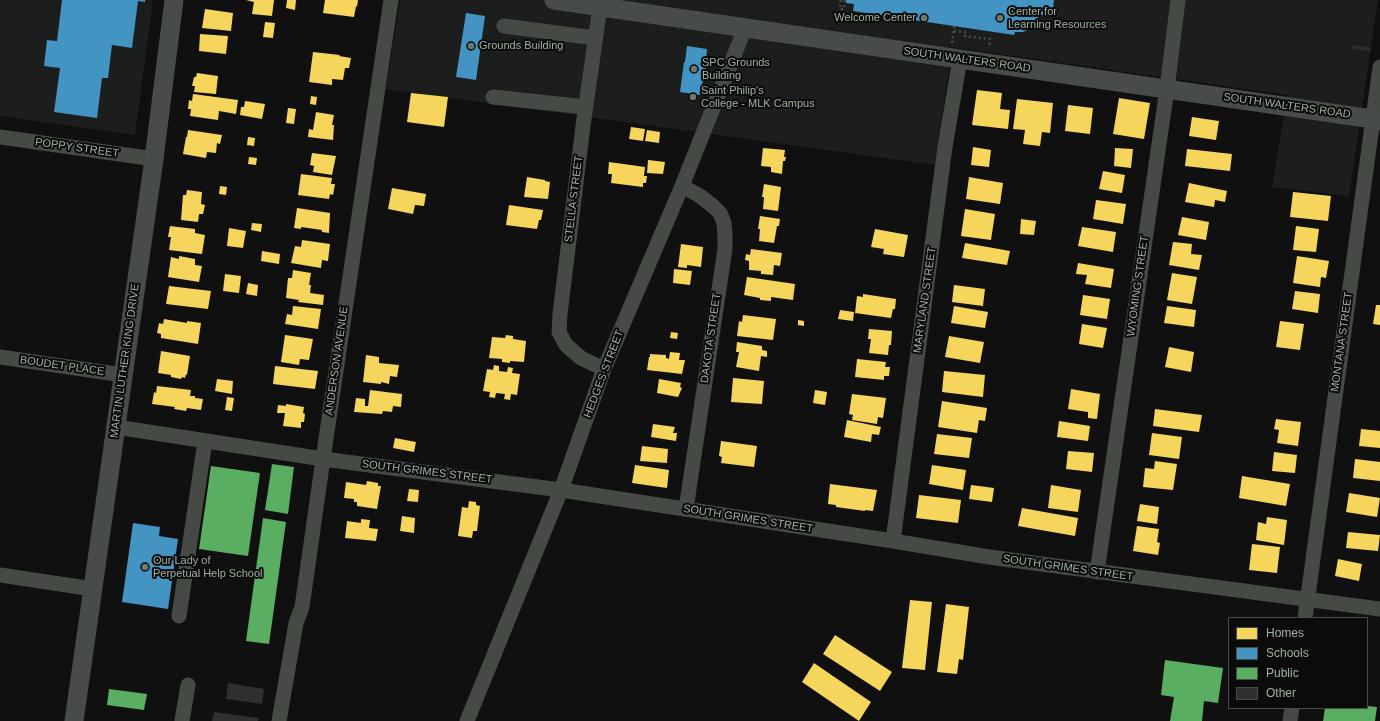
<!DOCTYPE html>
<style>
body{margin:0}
#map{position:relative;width:1380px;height:721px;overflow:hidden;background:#0f100f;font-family:Helvetica,sans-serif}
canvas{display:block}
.legend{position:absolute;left:1228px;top:617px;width:140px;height:92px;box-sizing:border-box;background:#0a0b0a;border:1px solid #464e46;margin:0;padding:5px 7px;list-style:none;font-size:12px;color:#9fb2a0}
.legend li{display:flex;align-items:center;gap:8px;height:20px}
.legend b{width:20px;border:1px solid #464e46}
</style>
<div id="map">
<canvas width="1380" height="721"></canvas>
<ul class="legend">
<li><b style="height:11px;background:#f6d55c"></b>Homes</li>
<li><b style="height:11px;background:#4393c3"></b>Schools</li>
<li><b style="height:11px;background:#5aae61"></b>Public</li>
<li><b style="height:11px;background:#2e302e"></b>Other</li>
</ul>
</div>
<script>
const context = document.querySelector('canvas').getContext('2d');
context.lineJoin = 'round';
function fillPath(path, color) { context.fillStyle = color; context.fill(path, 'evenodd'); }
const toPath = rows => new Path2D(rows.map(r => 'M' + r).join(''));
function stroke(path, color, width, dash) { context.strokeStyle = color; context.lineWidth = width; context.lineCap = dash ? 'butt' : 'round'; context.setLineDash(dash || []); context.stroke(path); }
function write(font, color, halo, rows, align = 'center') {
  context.font = font + ' Helvetica,sans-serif'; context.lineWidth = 4; context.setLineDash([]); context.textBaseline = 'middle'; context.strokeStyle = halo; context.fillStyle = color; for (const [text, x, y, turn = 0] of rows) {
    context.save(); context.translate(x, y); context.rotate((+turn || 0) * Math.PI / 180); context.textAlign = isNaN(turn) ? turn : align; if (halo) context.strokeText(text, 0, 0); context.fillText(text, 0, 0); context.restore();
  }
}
fillPath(toPath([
 [0,0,153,0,135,135,0,116],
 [400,0,1378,0,1349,196,1272,187,1287,95,952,47,935,165,386,89]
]), '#1c1e1d');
fillPath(toPath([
 [246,0,274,0,272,16,252,14,254,2],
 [287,0,296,0,295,10,286,8],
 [325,0,358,0,357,7,356,6,354,17,323,13],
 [205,9,233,13,231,31,202,28],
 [265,22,275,23,273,38,263,37],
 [200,34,228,36,226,54,199,51],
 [313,52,340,55,339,56,351,58,349,68,345,68,343,80,332,79,332,85,309,82],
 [197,73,218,76,216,94,194,92,195,86,192,86,194,77,196,77],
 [977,90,1002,93,1000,109,1010,110,1008,129,972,125],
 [411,93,448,97,444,127,407,122],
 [193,94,238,100,236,114,219,111,218,120,190,116,191,109,188,109,189,100,192,101],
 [311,96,317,97,316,105,310,104],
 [1119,98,1150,103,1144,139,1113,134],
 [1017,99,1053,103,1050,133,1042,132,1040,146,1023,144,1025,130,1013,129],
 [245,101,265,104,262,119,240,115,241,107,244,107],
 [1068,105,1093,108,1090,134,1065,131],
 [288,108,296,109,294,124,286,123],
 [316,112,334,115,332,125,334,125,333,140,308,137,309,129,313,130],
 [1192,117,1219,121,1216,140,1189,136],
 [631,127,645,129,643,141,629,139],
 [188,130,222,135,220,144,217,143,216,153,207,152,206,158,183,154,186,137,187,137],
 [647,130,660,132,659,143,645,141],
 [248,137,255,138,254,146,247,145],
 [973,147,991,150,989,167,971,165],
 [763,148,785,150,784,157,786,157,785,161,783,161,782,174,771,172,771,167,761,166],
 [1115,148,1133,149,1131,168,1114,166],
 [1187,149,1232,154,1230,171,1185,166],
 [312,153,336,156,332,175,313,172,314,166,310,165],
 [249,157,257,158,256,165,248,164],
 [648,160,665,162,663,174,647,173],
 [609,162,645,167,644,176,647,176,646,183,643,183,643,187,611,183,612,174,608,174],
 [1103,171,1125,175,1122,193,1099,189],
 [301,174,332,178,331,184,335,184,333,195,330,194,329,199,298,195],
 [527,177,545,180,545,181,550,182,548,199,524,197],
 [969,177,1003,183,1000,204,966,199],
 [1189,183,1227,191,1225,202,1215,200,1214,207,1185,202],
 [764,184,781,187,778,211,763,209,764,197,762,197],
 [220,186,227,187,226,195,219,194],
 [392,188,426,194,424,206,415,205,413,214,388,209],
 [187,190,202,192,201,204,205,205,203,214,199,214,198,222,181,220,183,195,186,195],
 [1293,192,1331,196,1328,221,1290,217],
 [1096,200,1126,204,1123,224,1093,219],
 [509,205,543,210,541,220,539,220,537,229,506,225],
 [297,208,330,213,329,233,322,232,322,230,301,227,301,229,294,228],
 [965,209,995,214,991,240,961,236],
 [760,216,780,219,779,226,777,226,774,243,759,241,760,229,758,229],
 [1182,217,1209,222,1206,240,1178,235],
 [1021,219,1036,221,1034,235,1020,234],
 [252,223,262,224,261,232,251,230],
 [170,226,195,229,195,233,205,235,202,254,169,250,171,237,168,237],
 [1296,226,1319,229,1316,252,1293,250],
 [1082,227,1116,232,1113,252,1078,246],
 [229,228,246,231,243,248,227,246],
 [875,229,908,235,904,257,883,254,884,249,871,247],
 [302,240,330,244,328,261,322,260,321,268,291,263,295,246,301,247],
 [1173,242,1192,244,1191,254,1202,255,1199,270,1169,265],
 [965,243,1010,251,1007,265,962,258],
 [681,244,703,247,701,267,687,265,687,268,678,267],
 [751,249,782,253,780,266,774,265,773,275,761,274,761,271,749,270,749,261,745,260,746,254,750,255],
 [262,251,280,254,279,264,261,261],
 [179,256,195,259,195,265,202,266,199,282,168,277,171,257,179,259],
 [1297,256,1329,261,1326,278,1321,277,1320,287,1293,283],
 [1078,263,1114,269,1111,288,1085,284,1087,275,1076,274],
 [674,269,692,271,690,285,673,283],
 [293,270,311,273,309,285,311,285,310,293,324,295,323,305,298,302,299,300,286,298,288,278,292,278],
 [1172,273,1197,277,1192,304,1167,300],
 [225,274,241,276,239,293,223,291],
 [747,277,795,284,793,300,771,297,771,301,760,300,760,298,744,295],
 [248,283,258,285,257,296,246,294],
 [954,285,985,289,983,306,952,302],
 [169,286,211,291,208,309,166,304],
 [1295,291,1320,294,1318,313,1292,309],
 [863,294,896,299,895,309,893,309,891,318,855,313,857,296,863,297],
 [1083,295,1110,299,1107,319,1080,315],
 [1376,305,1380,305,1380,325,1373,324],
 [293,306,321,309,318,329,285,324,287,314,292,315],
 [954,306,988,312,985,328,951,323],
 [1167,306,1196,310,1194,327,1164,323],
 [840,310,854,312,853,321,838,319],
 [743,315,776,319,773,340,737,336,739,321,742,322],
 [164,319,187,323,187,321,201,323,198,344,161,338,161,334,157,333,159,323,163,324],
 [798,320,804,321,804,326,798,325],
 [1280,321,1304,324,1300,350,1276,347],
 [1082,324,1107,328,1103,348,1079,344],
 [869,329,892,331,891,345,889,345,888,355,869,353,871,339,868,339],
 [671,332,678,333,677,339,670,338],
 [285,335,313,339,309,360,300,359,299,365,281,362],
 [506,335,513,336,513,339,526,341,524,362,510,361,510,363,502,362,502,359,489,358,492,337,505,338],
 [949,336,984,342,980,363,945,357],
 [737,342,762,346,762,350,767,351,767,357,761,356,759,371,736,367,739,352,736,352],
 [1169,347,1194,352,1191,372,1165,367],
 [161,351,190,356,187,375,186,374,185,378,182,377,181,379,171,377,171,375,158,373],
 [670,352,680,353,679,360,685,360,682,374,647,370,649,357,650,357,650,354,666,355,666,358,669,359],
 [366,355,379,357,379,363,399,365,397,377,390,376,389,384,381,382,381,384,363,382],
 [857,359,886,362,885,367,890,367,889,376,884,376,884,380,855,377],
 [494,365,499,366,499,371,507,372,508,367,513,368,512,373,520,374,517,395,511,394,510,400,504,399,505,394,496,393,495,398,489,397,490,392,483,391,487,369,493,370],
 [275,366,318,371,315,389,273,384],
 [944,371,985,375,983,397,942,392],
 [733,378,764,381,762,404,731,402],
 [217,379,233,381,232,394,215,391],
 [659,379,681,383,680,387,682,388,678,397,657,393],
 [157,386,191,390,190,396,195,396,195,398,203,399,201,410,187,408,186,411,174,409,175,407,152,404,154,392,156,393],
 [1071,389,1100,394,1097,419,1088,418,1088,412,1068,409],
 [370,390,402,394,401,407,393,406,392,412,383,411,382,414,354,412,356,398,365,399,365,406,368,406],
 [815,390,827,392,825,405,813,403],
 [852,394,886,398,883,418,878,417,877,424,852,420,853,415,849,414],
 [227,397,234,398,232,411,225,410],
 [942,401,987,408,985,421,979,420,977,433,938,427],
 [286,404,304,407,303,413,305,414,304,422,301,422,301,428,283,426,285,413,277,413,278,405,286,406],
 [1155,409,1202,415,1199,432,1153,426],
 [1276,419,1301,422,1298,446,1277,443,1279,430,1274,429],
 [847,420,881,427,879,435,872,434,871,442,844,437],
 [1059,421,1090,426,1088,441,1057,437],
 [653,424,675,427,673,433,677,433,676,441,651,437],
 [1361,429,1380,431,1380,448,1359,446],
 [1152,433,1182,437,1179,459,1149,455],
 [937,434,972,438,969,458,934,454],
 [395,438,416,442,414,452,393,448],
 [721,441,757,446,754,467,721,463,722,457,719,456],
 [642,446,668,449,667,463,640,461],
 [1068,451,1094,453,1092,472,1066,469],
 [1274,452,1297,455,1295,473,1272,471],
 [1355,459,1380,462,1380,481,1353,478],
 [1155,461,1177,464,1173,490,1143,487,1145,468,1154,469],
 [635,465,669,470,667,488,632,483],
 [932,465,966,470,963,490,929,484],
 [1242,476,1290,484,1286,506,1239,498],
 [367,481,378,483,378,486,381,486,377,509,357,506,357,502,354,502,354,499,344,498,346,482,366,485],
 [830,484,877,490,873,511,865,510,865,511,836,507,836,505,828,504],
 [971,485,994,488,992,502,969,499],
 [1051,485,1081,490,1078,512,1048,508],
 [409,489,419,490,418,502,407,501],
 [1349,493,1380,498,1377,517,1346,512],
 [919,495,961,500,958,523,916,518],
 [469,501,476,502,476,505,480,506,477,531,473,531,472,538,458,536,462,507,468,508],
 [1140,504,1159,507,1157,524,1137,521],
 [1022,508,1078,518,1075,536,1018,526],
 [402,516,415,518,414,533,400,531],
 [1267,517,1287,520,1284,545,1256,540,1258,522,1266,524],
 [361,519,370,520,369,528,378,529,376,541,345,538,347,521,361,523],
 [1137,526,1159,529,1157,542,1160,543,1158,555,1133,551],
 [1348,532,1380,535,1378,551,1346,548],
 [1252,544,1280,547,1277,573,1249,570],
 [1338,559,1362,564,1359,581,1335,576],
 [910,600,932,602,925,670,902,668],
 [946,604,969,607,963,660,959,659,957,674,937,672],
 [835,635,892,672,880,691,823,654],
 [814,663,871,702,859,721,802,682]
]), '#f6d55c');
fillPath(toPath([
 [62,0,145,0,145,2,138,1,132,48,112,45,108,78,102,78,97,118,54,112,60,68,44,66,47,40,57,41],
 [846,0,1054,0,1053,9,1044,8,1043,15,1039,15,1035,24,1031,28,1023,32,1015,32,1014,35,853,11,854,4,846,3],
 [466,13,485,16,476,80,456,77],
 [687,46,707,49,705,76,702,84,700,95,680,92,684,62,685,62],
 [133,523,160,527,159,536,178,539,168,609,122,602]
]), '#4393c3');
fillPath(toPath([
 [272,464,294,467,288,514,265,510],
 [211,466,260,473,248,556,199,549],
 [263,518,286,522,269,644,246,641],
 [1165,660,1223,668,1218,703,1204,701,1202,721,1170,721,1174,697,1161,695],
 [109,689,147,694,144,710,107,705],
 [1367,706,1377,707,1375,721,1323,721,1325,708,1367,708]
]), '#5aae61');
stroke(toPath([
 [1354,47,1369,49]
]), '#273123', 4);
fillPath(toPath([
 [228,683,264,689,262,704,226,699],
 [214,712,259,718,258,721,212,721]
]), '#2e302e');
stroke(toPath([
 [841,0,840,9,844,9,845,0],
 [954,31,966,32,965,36,990,39,989,48],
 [952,43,954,26]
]), '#464c46', 2.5, [2, 3]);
stroke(toPath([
 [600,7,583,126,560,314,559,332,566,345,581,358,604,369],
 [504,26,595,38],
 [493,97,586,107],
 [0,137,154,159],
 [682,186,700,196,713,206,720,213,724,223,725,235,725,249,686,509],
 [0,357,123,375],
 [116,427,323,459,561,490,893,541,989,557,1380,609],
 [893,541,945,147,960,59],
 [1097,572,1167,89,1178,0],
 [0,575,93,589],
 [179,616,205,441],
 [1305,618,1380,67],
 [182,721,188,685],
 [279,721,296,623,302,607,323,459,391,0],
 [467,721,561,490,604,369,682,186,745,28],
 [1290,721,1292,708]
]), '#454a45', 15);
stroke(toPath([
 [554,0,1380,120],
 [74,721,154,159,174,0]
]), '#474c48', 19);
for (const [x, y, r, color] of [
 [924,18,4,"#6d796d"],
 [1000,18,4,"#6d796d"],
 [471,46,4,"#6d796d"],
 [694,69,4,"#6d796d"],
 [693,97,4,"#6d796d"],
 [145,567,4,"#6d796d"]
]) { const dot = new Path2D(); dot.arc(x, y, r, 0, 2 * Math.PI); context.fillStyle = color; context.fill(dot); stroke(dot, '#0a0b0a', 1.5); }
write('11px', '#9fb2a0', '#0a0b0a', [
 ["Center for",1008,12],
 ["Learning Resources",1008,25],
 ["Welcome Center",916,18,"right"],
 ["Grounds Building",479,46],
 ["SPC Grounds",702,63],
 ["Building",702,76],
 ["Saint Philip's",701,91],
 ["College - MLK Campus",701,104],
 ["Our Lady of",153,561],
 ["Perpetual Help School",153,574]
], 'left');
write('11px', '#9fb2a0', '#0a0b0a', [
 ["SOUTH WALTERS ROAD",967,60,8],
 ["SOUTH WALTERS ROAD",1287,106,8],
 ["POPPY STREET",77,148,8],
 ["STELLA STREET",574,199,-83],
 ["WYOMING STREET",1138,286,-82],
 ["MARYLAND STREET",925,300,-82],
 ["DAKOTA STREET",711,338,-82],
 ["MONTANA STREET",1342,342,-82],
 ["MARTIN LUTHER KING DRIVE",125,361,-82],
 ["ANDERSON AVENUE",337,361,-82],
 ["BOUDET PLACE",62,366,8],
 ["HEDGES STREET",604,374,-69],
 ["SOUTH GRIMES STREET",427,472,7],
 ["SOUTH GRIMES STREET",748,519,9],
 ["SOUTH GRIMES STREET",1068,568,8]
]);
</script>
